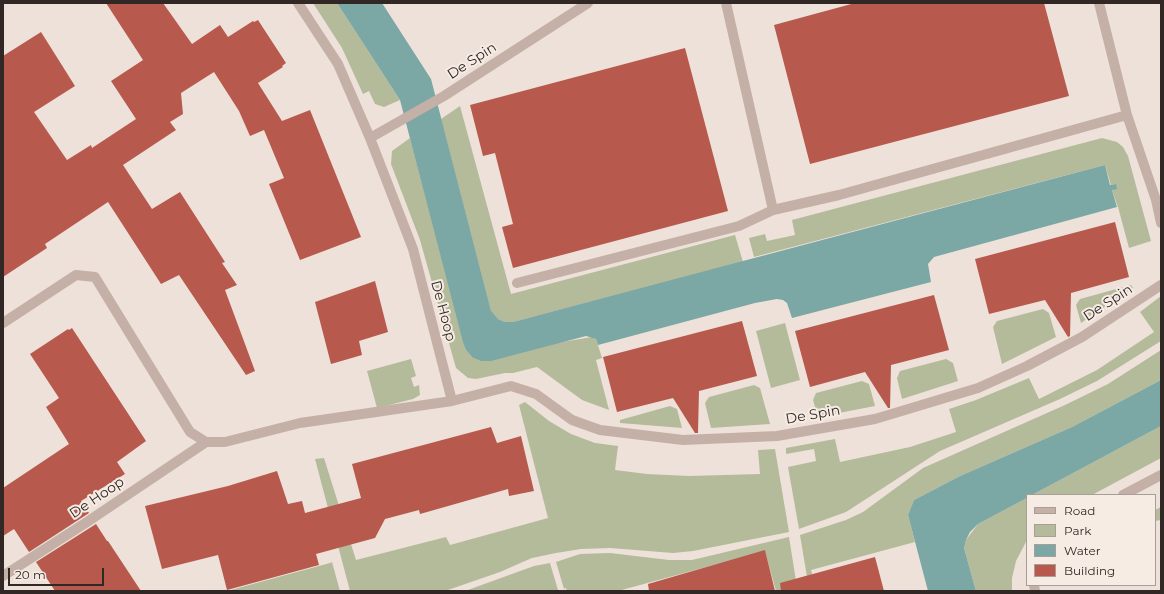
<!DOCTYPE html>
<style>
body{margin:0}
#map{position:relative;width:1164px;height:594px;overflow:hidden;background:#eee1d9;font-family:Montserrat,sans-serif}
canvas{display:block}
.frame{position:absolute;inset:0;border:4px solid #312826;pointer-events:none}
.legend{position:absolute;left:1026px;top:494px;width:130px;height:92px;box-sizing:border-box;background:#f6ece4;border:1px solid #a79e98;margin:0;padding:5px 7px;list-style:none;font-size:12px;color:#312826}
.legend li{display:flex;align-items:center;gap:8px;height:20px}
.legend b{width:20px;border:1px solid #a79e98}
.scale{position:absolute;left:8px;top:568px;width:96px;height:18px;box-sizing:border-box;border:2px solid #312826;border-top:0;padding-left:5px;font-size:12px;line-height:14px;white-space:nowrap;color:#312826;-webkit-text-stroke:3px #f6ece4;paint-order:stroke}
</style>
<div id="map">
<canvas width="1164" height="594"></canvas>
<div class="frame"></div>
<ul class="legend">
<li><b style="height:5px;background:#c4b0a6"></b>Road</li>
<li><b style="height:11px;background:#b4bb9b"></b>Park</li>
<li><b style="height:11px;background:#7ba7a4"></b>Water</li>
<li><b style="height:11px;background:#b8594d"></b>Building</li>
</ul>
<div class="scale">20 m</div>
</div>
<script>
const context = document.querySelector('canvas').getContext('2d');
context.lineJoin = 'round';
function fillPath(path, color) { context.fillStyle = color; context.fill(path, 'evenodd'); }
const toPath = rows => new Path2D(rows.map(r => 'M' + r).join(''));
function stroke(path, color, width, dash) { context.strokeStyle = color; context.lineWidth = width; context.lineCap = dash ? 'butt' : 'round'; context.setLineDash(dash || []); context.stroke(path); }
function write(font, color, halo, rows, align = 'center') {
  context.font = font + ' Montserrat,sans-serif'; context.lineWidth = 4; context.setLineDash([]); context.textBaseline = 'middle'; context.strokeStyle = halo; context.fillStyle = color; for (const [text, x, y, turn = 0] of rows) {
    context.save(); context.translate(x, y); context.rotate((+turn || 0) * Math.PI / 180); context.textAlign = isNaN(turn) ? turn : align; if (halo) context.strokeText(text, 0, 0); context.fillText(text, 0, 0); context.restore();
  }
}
fillPath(toPath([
 [313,3,337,3,400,100,384,107,375,104,369,91,363,94,342,48],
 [460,106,511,294,735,235,743,262,513,322,505,322,498,319,491,312,441,119],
 [410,138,466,350,472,357,592,337,596,339,602,358,596,360,609,410,582,400,537,367,513,373,505,373,476,379,468,378,456,368,420,240,391,164,392,151],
 [1102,138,1117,142,1123,147,1128,156,1151,241,1129,248,1118,207,1112,190,1115,184,1111,185,1105,165,754,257,749,238,765,234,767,241,795,235,792,220],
 [1131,285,1133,288,1081,323,1076,305,1080,299],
 [1161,296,1161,341,1097,381,1060,399,940,451,846,512,799,529,788,467,816,461,814,449,786,454,786,448,835,439,840,462,910,447,956,432,949,409,976,400,1029,378,1039,399,1097,370,1154,332,1140,312],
 [1043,309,1049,313,1056,337,1002,364,993,327,997,321],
 [785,323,800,380,771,388,756,331],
 [1161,350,1161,380,1072,427,960,476,914,500,908,515,915,542,811,570,814,581,808,583,800,535,846,520,863,512,923,468,1065,405,1108,384],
 [411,359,416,376,411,378,414,387,419,385,420,395,413,399,377,408,367,371],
 [946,359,953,363,958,381,902,399,897,378,900,371],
 [862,381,869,384,875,406,818,417,813,400,816,393],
 [754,385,760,388,770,424,711,428,705,403,709,397],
 [525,402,549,421,571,434,595,443,618,446,615,470,647,474,689,476,760,474,758,450,775,449,789,532,693,551,673,553,610,548,581,549,556,553,532,558,500,572,445,591,350,591,315,459,324,458,356,560,446,537,450,545,548,518,519,405],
 [670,406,677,409,682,428,620,423,620,420],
 [1161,426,1161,458,1092,495,1032,495],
 [1027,498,1027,540,1016,561,1012,578,1012,591,976,591,964,548,966,540,978,524],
 [1161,507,1161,520,1155,521,1155,510],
 [789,537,797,587,787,591,776,591,765,551,618,591,567,591,566,588,564,589,556,562,580,554,610,553,669,560,692,560],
 [332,562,340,591,227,591,330,563],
 [550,563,558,590,465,591,534,566]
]), '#b4bb9b');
fillPath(toPath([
 [337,3,382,3,431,79,491,311,498,319,505,322,513,322,1105,165,1110,185,1116,184,1117,189,1112,190,1117,207,934,257,928,264,931,282,792,318,787,303,783,300,777,299,755,303,598,345,596,339,586,336,491,361,481,361,472,357,466,350,463,342,400,100],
 [1161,380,1161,426,1032,495,1027,495,1027,498,978,524,970,532,966,540,964,548,976,591,928,591,908,515,914,500,960,476,1072,427]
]), '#7ba7a4');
fillPath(toPath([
 [106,3,163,3,192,44,220,25,228,37,253,21,254,22,258,20,286,63,282,66,283,67,258,83,282,121,310,110,361,237,300,260,269,184,284,178,264,130,250,136,239,111,214,72,181,93,183,114,170,122,176,130,123,165,152,209,180,192,225,262,222,263,237,285,225,290,255,371,246,375,179,275,161,284,108,202,45,244,47,248,3,277,3,56,41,32,75,86,34,112,67,160,91,145,92,148,136,119,111,81,143,60],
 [855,3,1044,3,1069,96,810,164,774,25],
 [685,48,728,211,513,268,502,227,513,224,495,153,483,156,470,105],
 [1115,222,1129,277,1071,293,1070,336,1068,337,1045,300,989,314,975,259],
 [375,281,388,332,359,341,362,355,331,364,315,302],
 [934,295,949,350,891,365,890,408,888,408,865,372,810,387,795,331],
 [742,321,757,376,699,391,698,433,695,433,673,398,617,412,603,357],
 [72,328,146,441,117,462,125,474,81,501,89,513,29,552,14,529,3,536,3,488,69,444,46,407,59,398,30,354,68,329,69,330],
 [491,427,497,443,521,436,534,491,509,496,508,489,420,514,419,510,385,519,375,538,316,554,319,565,227,590,218,555,162,569,145,506,228,486,277,471,288,504,302,501,305,513,361,498,352,464],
 [96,524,107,541,108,541,141,591,55,591,36,562],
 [765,550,775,591,649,591,648,584],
 [875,557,884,591,781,591,780,583]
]), '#b8594d');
stroke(toPath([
 [726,3,773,210,839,195,1127,115],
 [1099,3,1127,115,1156,200,1161,223],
 [370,138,444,96,588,3],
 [517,283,739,226,773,210],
 [3,323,76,275,95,277,190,432,206,442],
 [452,401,511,386,536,394,572,420,600,430,683,440,777,436,875,419,978,388,1027,366,1082,337,1161,285],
 [1123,495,1161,475],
 [3,576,87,522,206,442,225,442,300,423,452,401,413,249,370,138,338,64,298,3],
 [1034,585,1035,591]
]), '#c4b0a6', 10);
write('14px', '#312826', '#f6ece4', [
 ["De Spin",472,61,-33],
 ["De Spin",1108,303,-33],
 ["De Hoop",443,311,75],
 ["De Spin",813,415,-10],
 ["De Hoop",97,498,-34]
]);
</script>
